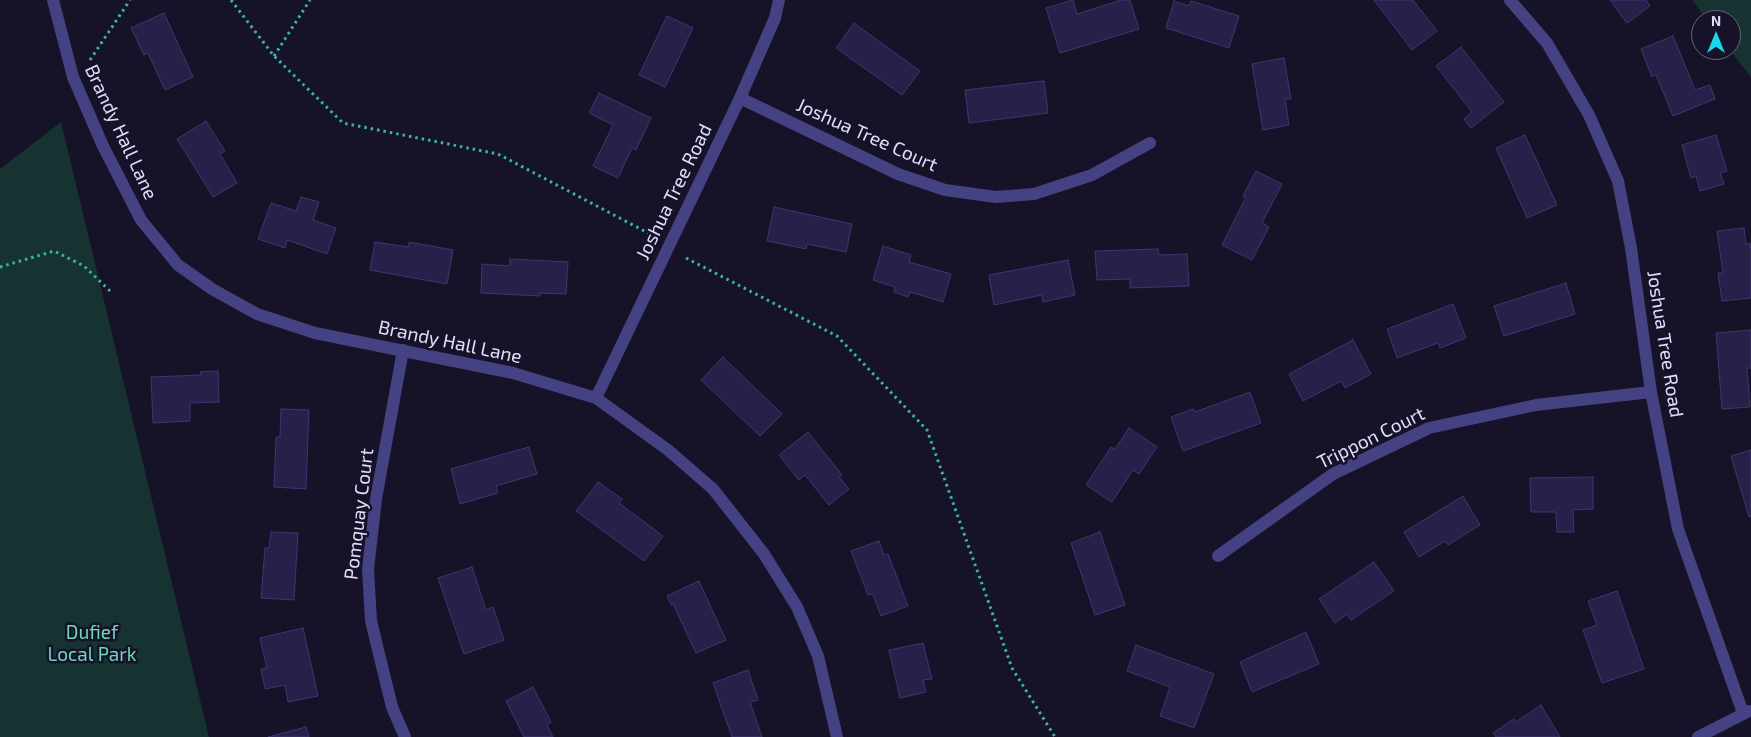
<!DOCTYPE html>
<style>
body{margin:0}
#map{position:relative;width:1751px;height:737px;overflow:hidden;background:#161328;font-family:"Exo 2",sans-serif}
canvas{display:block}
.north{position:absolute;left:1691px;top:10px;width:50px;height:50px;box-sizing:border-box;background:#161328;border:1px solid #67647d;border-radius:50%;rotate:0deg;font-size:14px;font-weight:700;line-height:20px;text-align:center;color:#e0ddfc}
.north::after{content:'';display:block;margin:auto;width:18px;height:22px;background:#1ad8eb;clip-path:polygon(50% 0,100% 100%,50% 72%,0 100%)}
</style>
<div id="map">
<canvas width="1751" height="737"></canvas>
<div class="north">N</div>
</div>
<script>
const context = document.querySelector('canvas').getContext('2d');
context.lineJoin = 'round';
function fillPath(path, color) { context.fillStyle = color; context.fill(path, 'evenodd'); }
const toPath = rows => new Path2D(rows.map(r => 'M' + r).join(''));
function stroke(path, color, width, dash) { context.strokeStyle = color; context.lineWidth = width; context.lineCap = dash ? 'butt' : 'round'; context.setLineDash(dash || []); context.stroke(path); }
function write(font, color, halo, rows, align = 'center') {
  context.font = font + ' "Exo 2",sans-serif'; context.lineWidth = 5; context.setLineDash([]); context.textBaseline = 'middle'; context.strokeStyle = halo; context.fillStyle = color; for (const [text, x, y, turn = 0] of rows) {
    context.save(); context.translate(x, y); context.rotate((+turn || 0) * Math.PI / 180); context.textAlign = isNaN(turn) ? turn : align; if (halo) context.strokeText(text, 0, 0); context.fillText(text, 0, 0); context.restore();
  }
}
fillPath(toPath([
 [1692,0,1751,0,1751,77,1730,50,1731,20,1707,20],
 [61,122,209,737,0,737,0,169]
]), '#163231');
const building = toPath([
 [1073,0,1077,14,1121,0,1130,0,1139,29,1060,53,1046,8,1073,0],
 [1374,0,1413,0,1437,31,1412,50,1374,0],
 [1610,0,1646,0,1650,6,1627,23,1610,0],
 [1174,1,1189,6,1191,1,1239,16,1229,48,1166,28,1174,1],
 [164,13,193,77,165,90,148,53,144,55,131,28,164,13],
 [667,16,693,28,665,87,639,75,667,16],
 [854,23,920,71,902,95,836,48,854,23],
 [1673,36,1695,90,1710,85,1715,99,1673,116,1656,75,1652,77,1641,49,1673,36],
 [1461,47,1504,102,1471,128,1464,119,1472,112,1436,66,1461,47],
 [1284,58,1291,99,1285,99,1289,125,1263,130,1252,64,1284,58],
 [1044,81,1048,113,969,123,965,90,1044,81],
 [599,93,651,118,636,150,632,148,618,178,593,166,613,125,589,113,599,93],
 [206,121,225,151,220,154,237,183,213,197,177,139,206,121],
 [1525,135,1557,205,1527,218,1496,148,1525,135],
 [1716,135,1727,171,1720,173,1724,184,1700,191,1696,176,1691,178,1682,145,1716,135],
 [1256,171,1282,184,1262,223,1269,227,1252,260,1222,245,1246,197,1243,196,1256,171],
 [301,197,319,202,313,220,336,228,327,254,287,240,285,248,258,239,271,203,296,211,301,197],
 [774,207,852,224,846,252,807,244,806,249,767,241,774,207],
 [1744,228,1746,244,1750,243,1751,252,1751,298,1722,301,1718,273,1723,273,1717,231,1744,228],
 [375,242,408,247,409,242,453,250,447,284,370,270,375,242],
 [883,246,911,255,909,262,951,274,943,302,910,292,908,297,894,292,895,287,873,280,883,246],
 [1158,249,1159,255,1187,254,1189,286,1130,288,1130,279,1097,280,1095,251,1158,249],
 [510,259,568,262,566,294,540,293,540,296,481,293,482,264,510,266,510,259],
 [1068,260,1075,295,1043,302,1042,295,994,305,989,275,1068,260],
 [1566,283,1575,314,1504,336,1494,306,1566,283],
 [1453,304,1466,338,1440,348,1438,343,1397,358,1387,329,1453,304],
 [1751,330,1751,368,1747,368,1750,407,1722,409,1716,333,1751,330],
 [1353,340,1371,374,1345,388,1341,381,1303,401,1289,374,1353,340],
 [723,357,782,414,760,436,701,380,723,357],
 [218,371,219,402,190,403,190,421,153,423,151,377,201,375,200,372,218,371],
 [1250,392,1261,423,1183,451,1171,417,1193,409,1195,412,1250,392],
 [281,409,309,410,306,489,274,487,276,437,280,437,281,409],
 [1129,428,1157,447,1139,474,1133,470,1112,502,1086,485,1111,447,1115,449,1129,428],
 [808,432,842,475,839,477,849,489,829,505,805,475,799,480,779,455,808,432],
 [529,447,537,474,496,486,498,493,460,504,451,469,529,447],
 [1751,450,1751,516,1749,517,1731,456,1751,450],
 [1593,477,1593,509,1573,510,1574,532,1557,532,1556,512,1531,512,1530,478,1593,477],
 [598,482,622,499,619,503,663,536,644,561,576,511,598,482],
 [1463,496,1480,525,1448,545,1445,541,1419,557,1404,532,1463,496],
 [271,532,298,533,294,600,261,598,265,548,269,548,271,532],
 [1100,532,1125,605,1095,615,1071,543,1100,532],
 [879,541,884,555,888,554,908,606,881,616,873,594,868,595,851,551,879,541],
 [1374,562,1394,591,1351,620,1347,614,1335,623,1319,599,1374,562],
 [472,567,486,610,493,607,504,640,464,654,438,578,472,567],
 [699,581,726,640,696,653,673,604,671,605,667,596,699,581],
 [1617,591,1644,669,1602,683,1583,630,1597,625,1588,601,1617,591],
 [303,628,318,696,288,702,285,685,265,689,261,669,267,668,260,638,303,628],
 [1306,632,1319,664,1252,692,1240,662,1306,632],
 [923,643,932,679,923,680,926,692,900,698,889,650,923,643],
 [1136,645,1214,674,1194,728,1160,716,1170,687,1127,671,1136,645],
 [748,670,758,700,750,702,762,737,732,737,713,683,748,670],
 [533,687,551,722,547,725,553,737,524,737,506,701,533,687],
 [1541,705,1560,737,1496,737,1493,733,1514,719,1516,722,1541,705],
 [306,727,309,737,268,737,306,727]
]);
fillPath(building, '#282048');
stroke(building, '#403572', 1);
stroke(toPath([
 [231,0,274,56,343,123,498,154,652,235],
 [274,56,310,0],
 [90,60,130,0],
 [686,258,837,336,927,430,1012,668,1055,737],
 [0,267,54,251,84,266,110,291]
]), '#3bb2aa', 3, [2.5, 4]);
stroke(toPath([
 [53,0,73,77,103,146,141,220,178,265,212,289,257,314,315,333,513,373,596,398,668,450,713,489,764,554,797,607,818,656,837,737],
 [1510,0,1547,43,1589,115,1618,181,1631,248,1651,392,1678,529,1743,713],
 [740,98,898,174,945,190,996,197,1034,194,1092,175,1150,143],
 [403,350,376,499,368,569,371,621,392,707,405,737],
 [596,398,740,98,775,18,779,0],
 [1218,556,1333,474,1429,428,1536,405,1651,392],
 [1698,737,1749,711]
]), '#444283', 12);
write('19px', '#e0ddfc', '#161328', [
 ["Brandy Hall Lane",121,132,65],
 ["Joshua Tree Court",867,135,24],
 ["Joshua Tree Road",674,192,-64],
 ["Brandy Hall Lane",450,342,12],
 ["Joshua Tree Road",1665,344,81],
 ["Trippon Court",1371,438,-26],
 ["Pomquay Court",359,514,-83]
]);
write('19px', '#6ed7bc', '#161328', [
 ["Dufief",92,633],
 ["Local Park",92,655]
]);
</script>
